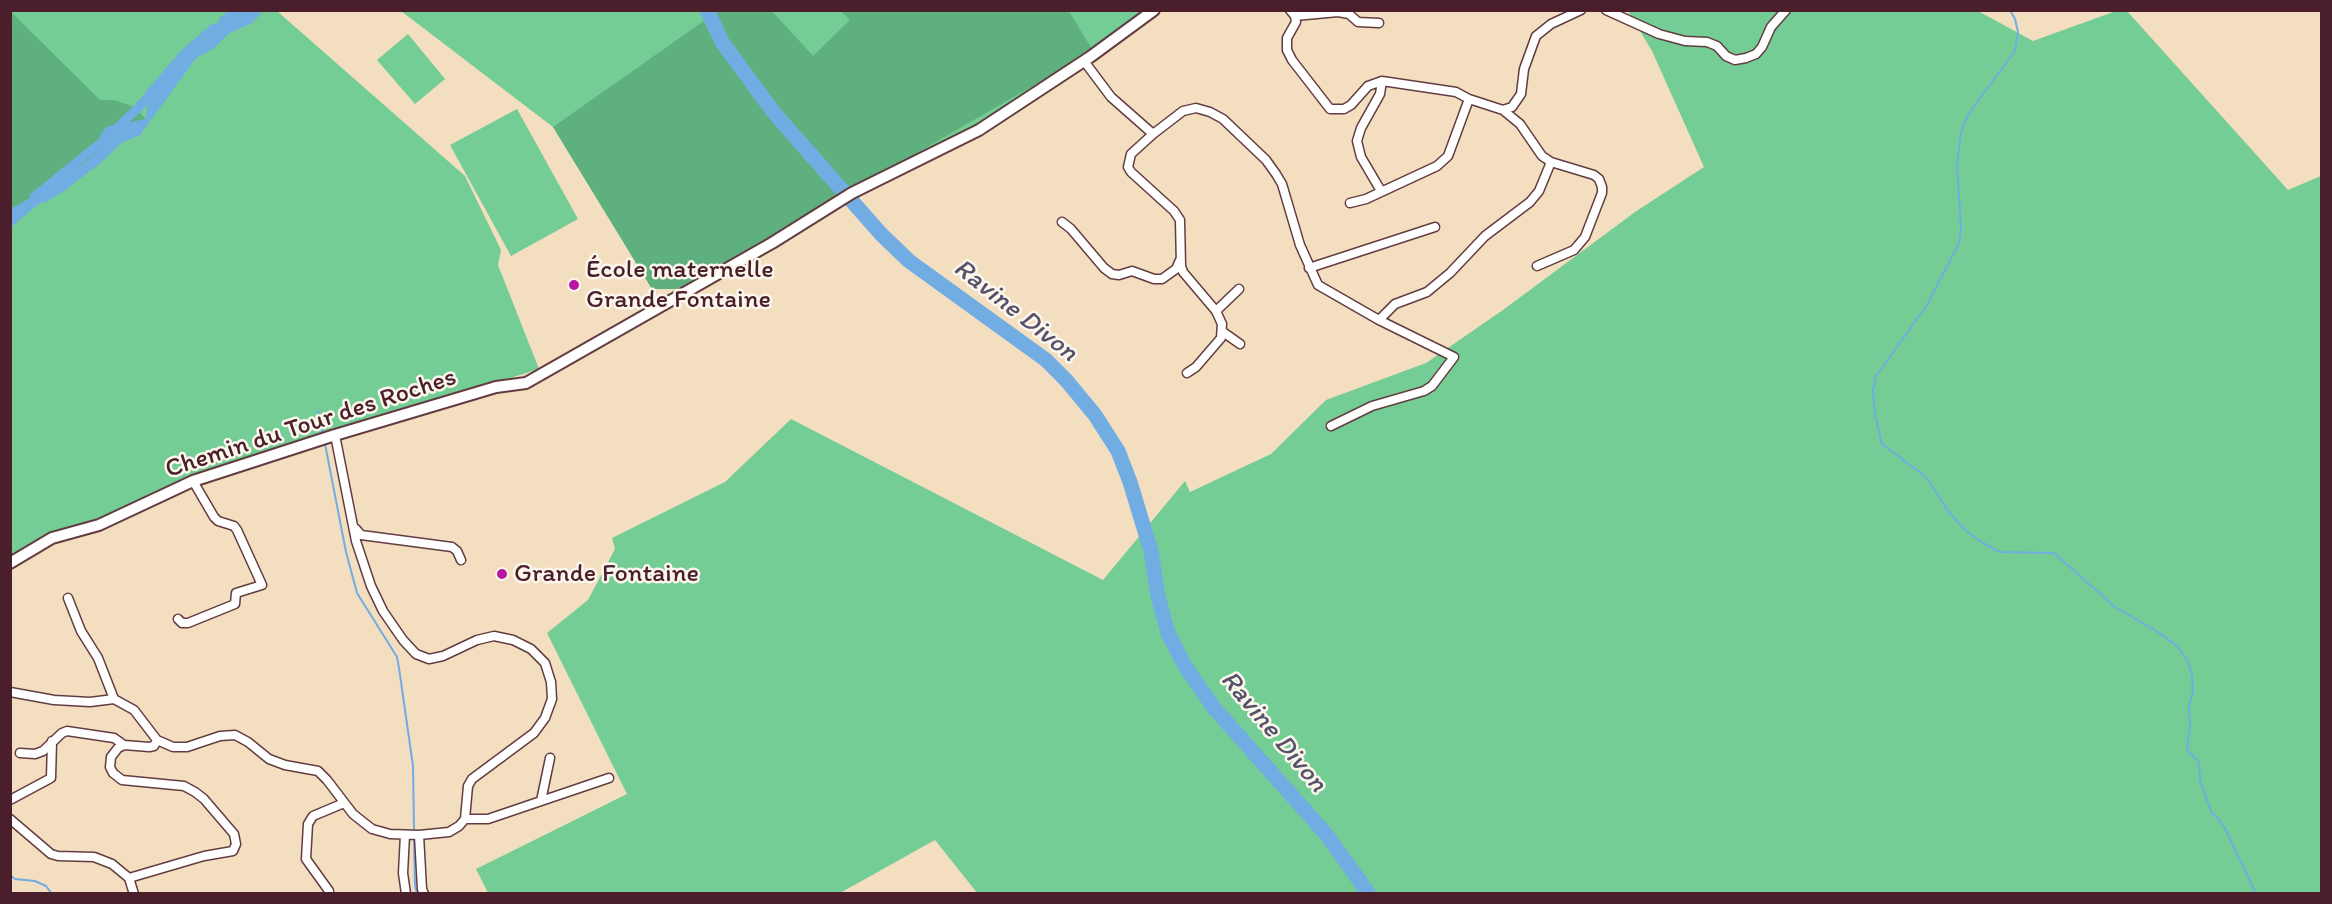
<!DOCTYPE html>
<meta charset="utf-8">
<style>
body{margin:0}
#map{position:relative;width:2332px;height:904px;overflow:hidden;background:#f3dec0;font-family:Itim,sans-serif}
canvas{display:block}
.frame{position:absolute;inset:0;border:12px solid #4a1f2b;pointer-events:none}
</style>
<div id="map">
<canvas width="2332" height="904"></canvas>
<div class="frame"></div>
</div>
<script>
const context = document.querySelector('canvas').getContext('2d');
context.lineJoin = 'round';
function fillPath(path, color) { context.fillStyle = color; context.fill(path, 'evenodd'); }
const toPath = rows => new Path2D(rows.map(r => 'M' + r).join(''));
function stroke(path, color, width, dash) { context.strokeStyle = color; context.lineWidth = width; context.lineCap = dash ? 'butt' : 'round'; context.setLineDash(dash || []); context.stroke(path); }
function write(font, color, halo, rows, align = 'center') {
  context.font = font + ' Itim,sans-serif'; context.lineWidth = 5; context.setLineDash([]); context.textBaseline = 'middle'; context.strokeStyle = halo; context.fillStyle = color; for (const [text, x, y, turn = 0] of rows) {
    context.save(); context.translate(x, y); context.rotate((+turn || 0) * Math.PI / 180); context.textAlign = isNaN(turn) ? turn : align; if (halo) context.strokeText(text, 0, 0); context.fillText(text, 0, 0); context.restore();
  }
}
fillPath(toPath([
 [11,11,277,11,465,176,501,250,498,265,539,369,194,477,89,522,54,531,11,555],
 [401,11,1154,11,979,130,652,289,553,127],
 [1628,11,1978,11,2033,41,2116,11,2127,11,2288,190,2321,176,2321,893,978,894,935,840,840,893,488,893,476,869,627,794,547,633,588,600,615,549,612,538,725,482,791,419,1103,580,1185,481,1190,492,1271,454,1326,400,1426,363,1503,310,1635,212,1704,167,1652,51],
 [408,34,445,79,415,104,377,60],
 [517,109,578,219,511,256,450,145]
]), '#73cd94');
fillPath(toPath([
 [718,11,772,11,813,56,850,20,841,11,1069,11,1093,51,682,289,652,289,553,127],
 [11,12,100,100,114,100,132,106,146,119,102,148,82,165,72,169,44,190,11,209]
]), '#5eb07e');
fillPath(toPath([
 [238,11,263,11,252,23,228,34,213,49,196,58,140,135,121,143,103,161,64,191,46,202,40,203,11,227,11,209,44,190,72,169,82,165,102,148,100,136,106,127,146,119,148,97,158,86,165,84,172,67,224,16,237,13]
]), '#71ade3');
stroke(toPath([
 [2010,10,2015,19,2018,32,2015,51,1969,113,1961,132,1957,167,1961,228,1959,243,1927,305,1876,376,1873,391,1875,414,1882,444,1926,477,1948,511,1964,529,1983,543,2000,552,2054,553,2115,607,2158,632,2177,646,2187,659,2192,675,2193,692,2189,706,2190,726,2187,750,2199,762,2200,780,2212,814,2218,818,2225,828,2256,894],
 [318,411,323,435],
 [325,444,346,552,357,593,397,657,399,668,413,766,414,830],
 [414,840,415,885,417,894],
 [10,875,15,879,35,881,46,886,52,894]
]), '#71ade3', 2);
stroke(toPath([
 [224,20,238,10],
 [34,197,103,141,139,107,184,54,214,28]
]), '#71ade3', 9);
stroke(toPath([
 [707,10,722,42,775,114,881,234,909,261,1046,360,1066,380,1095,415,1118,451,1130,482,1151,551,1158,596,1168,633,1185,666,1214,708,1326,834,1369,894]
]), '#71ade3', 15);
const minor = toPath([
 [1290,10,1295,16,1296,22,1287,38,1287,50,1292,60,1330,109,1344,109,1351,105,1368,86,1382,81,1456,92,1469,99,1503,110,1512,107,1521,94,1524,69,1536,36,1551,24,1581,10],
 [1606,10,1659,34,1685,41,1707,42,1717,46,1726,56,1735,60,1746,58,1756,54,1762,47,1771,27,1786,10],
 [1295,16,1338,12,1349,14,1358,22,1379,23],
 [1084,61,1111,97,1153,134,1183,111,1196,108,1210,112,1223,119,1266,160,1276,174,1282,184,1300,245,1318,285,1379,320,1454,357,1432,386,1424,391,1372,406,1331,426],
 [1503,110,1520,124,1542,156,1551,162,1594,175,1599,179,1602,187,1602,193,1585,237,1574,250,1537,266],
 [1153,134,1131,154,1128,167,1131,172,1174,211,1180,220,1181,266,1183,272,1216,311,1222,324,1221,338,1196,367,1187,373],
 [1381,191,1361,157,1357,141,1361,128,1380,94,1382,81],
 [1350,203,1366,199,1437,166,1448,156,1469,99],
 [1062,222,1071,229,1104,268,1112,274,1119,275,1132,271,1154,279,1162,279,1176,269,1180,260],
 [1309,268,1435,227],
 [1216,311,1239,289],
 [1379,320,1395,304,1427,292,1450,273,1485,236,1530,202,1539,191,1551,162],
 [1223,332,1240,344],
 [356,529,361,535,452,547,457,551,461,560],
 [68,598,81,631,98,658,114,699],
 [178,619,182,623,188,623,235,604,236,593,262,585,237,530,234,526,218,521,214,517,193,481],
 [10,692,54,700,90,702,114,699,134,710,157,740,173,747,187,747,220,736,235,735,248,742,269,759,285,765,318,771,327,780,353,814,372,829,390,834,419,835,449,832,459,826,465,819,468,786,472,779,534,733,545,718,552,699,551,682,545,663,531,649,513,640,494,636,477,640,443,656,429,659,416,654,403,640,383,611,371,586,356,541,335,435],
 [20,753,35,754,43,751,62,733,67,731,114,738,124,745],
 [10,800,51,778,52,741],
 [541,801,550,758],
 [10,819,51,854,58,856,94,857,112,864,129,878,134,894],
 [465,819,488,819,609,778],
 [405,835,403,873,406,894],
 [419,835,422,889,424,894],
 [129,878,204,856,233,851,236,844,234,834,204,799,195,792,184,786,122,780,113,773,110,767,111,757,118,748,124,745,149,747,154,746,157,740],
 [329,891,306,859,308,824,313,816,344,803]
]);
const tertiary = toPath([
 [10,563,52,538,99,525,193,481,335,435,496,387,526,383,772,243,852,193,979,130,1090,57,1154,10]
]);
stroke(minor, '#633c41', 11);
stroke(tertiary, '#633c41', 14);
stroke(minor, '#fff', 8);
stroke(tertiary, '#fff', 10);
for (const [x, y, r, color] of [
 [574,285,6,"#b5179e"],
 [502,574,6,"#b5179e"]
]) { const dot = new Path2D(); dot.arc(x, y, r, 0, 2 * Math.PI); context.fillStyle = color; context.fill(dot); stroke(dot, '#fbf7ec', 2); }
write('26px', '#4a1f2b', '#fbf7ec', [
 ["École maternelle",586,270],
 ["Grande Fontaine",586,300],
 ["Grande Fontaine",514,574]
], 'left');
write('26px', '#4a1f2b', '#fbf7ec', [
 ["Chemin du Tour des Roches",311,424,-18]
]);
write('italic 27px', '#58516b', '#fbf7ec', [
 ["Ravine Divon",1015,311,38],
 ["Ravine Divon",1273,732,50]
]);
</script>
